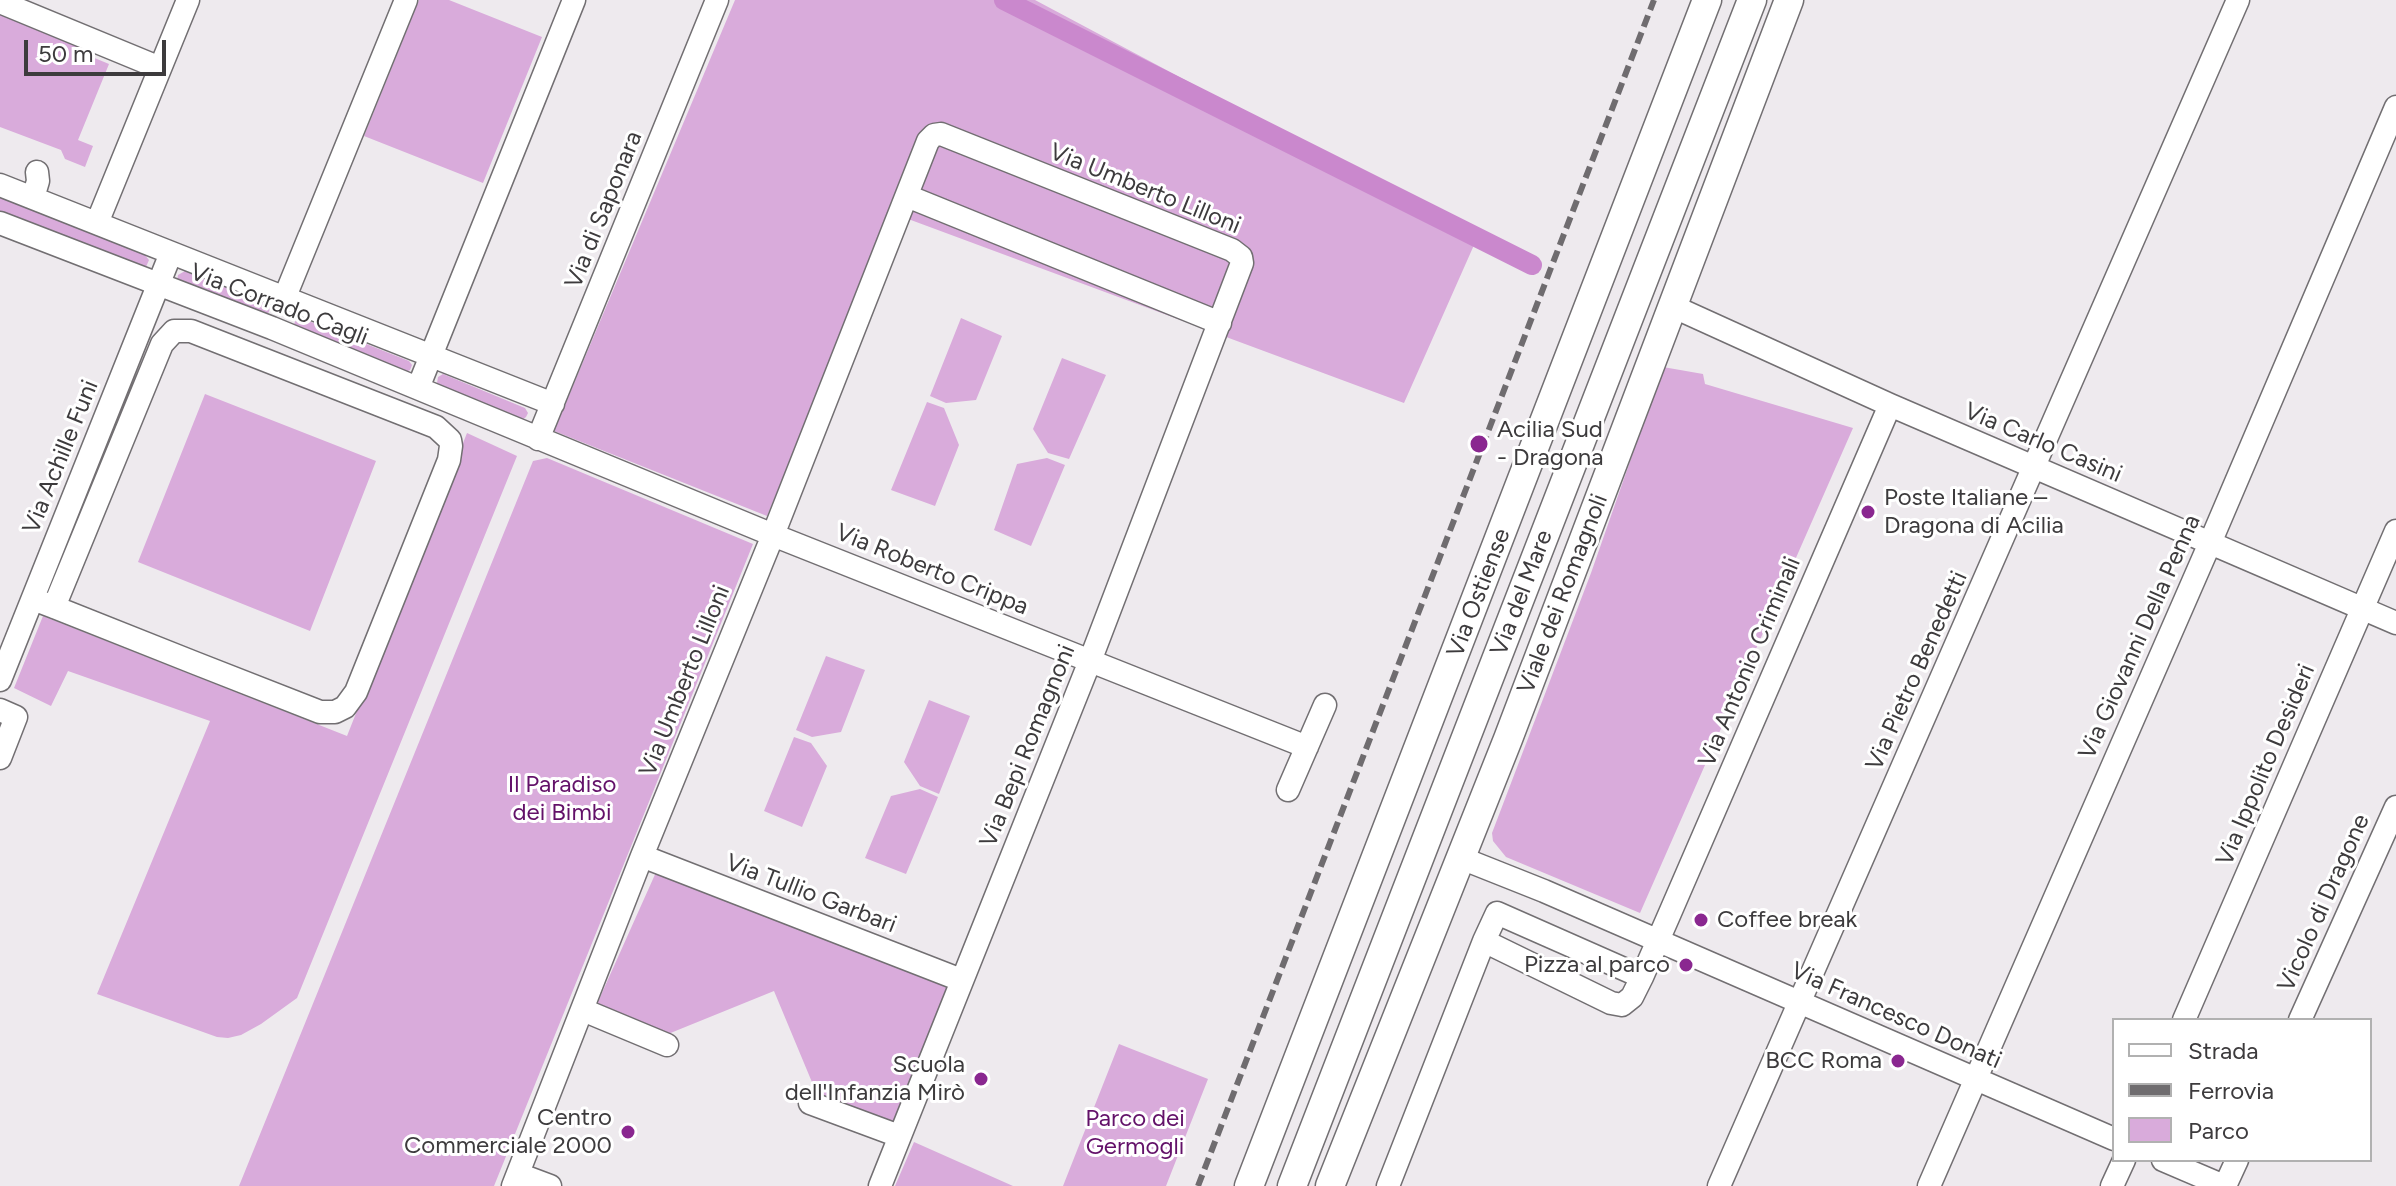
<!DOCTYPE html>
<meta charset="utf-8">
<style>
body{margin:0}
#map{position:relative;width:2396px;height:1186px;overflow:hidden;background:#eeeaee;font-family:Figtree,sans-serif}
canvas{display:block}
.legend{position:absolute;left:2112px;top:1018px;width:260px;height:144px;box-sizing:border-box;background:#fff;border:2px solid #b1b1b1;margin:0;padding:10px 14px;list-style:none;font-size:24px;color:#3d3b3d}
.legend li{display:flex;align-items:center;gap:16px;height:40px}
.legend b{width:40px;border:2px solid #b1b1b1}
.scale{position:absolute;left:24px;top:40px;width:142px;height:36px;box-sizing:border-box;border:4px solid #3d3b3d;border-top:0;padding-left:10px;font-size:24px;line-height:28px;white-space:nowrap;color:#3d3b3d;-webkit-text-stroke:6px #fff;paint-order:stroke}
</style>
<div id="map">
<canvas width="2396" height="1186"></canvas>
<ul class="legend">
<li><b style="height:10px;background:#fff"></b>Strada</li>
<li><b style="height:10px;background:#6f6c6f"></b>Ferrovia</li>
<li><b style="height:22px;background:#d9abdb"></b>Parco</li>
</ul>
<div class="scale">50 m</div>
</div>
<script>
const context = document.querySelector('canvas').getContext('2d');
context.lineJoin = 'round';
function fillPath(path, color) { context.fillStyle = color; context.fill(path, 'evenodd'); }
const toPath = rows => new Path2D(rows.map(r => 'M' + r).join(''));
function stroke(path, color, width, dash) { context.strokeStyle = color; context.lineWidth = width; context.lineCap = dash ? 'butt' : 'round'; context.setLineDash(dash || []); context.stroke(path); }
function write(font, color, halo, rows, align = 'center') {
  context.font = font + ' Figtree,sans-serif'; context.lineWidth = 6; context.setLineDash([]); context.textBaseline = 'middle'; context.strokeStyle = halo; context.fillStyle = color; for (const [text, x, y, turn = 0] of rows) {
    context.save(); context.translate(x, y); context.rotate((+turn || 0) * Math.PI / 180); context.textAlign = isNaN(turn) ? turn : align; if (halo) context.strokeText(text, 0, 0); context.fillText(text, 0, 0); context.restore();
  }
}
fillPath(toPath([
 [419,0,449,0,542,37,483,183,364,136],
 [735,0,1035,0,1478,236,1404,403,892,213,767,516,554,431],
 [0,5,85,39,80,52,109,64,78,140,93,146,85,167,65,159,61,150,0,127],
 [0,196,144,254,149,260,146,267,137,269,0,212],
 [185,271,267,303,270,308,268,314,263,317,177,280,178,275],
 [301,318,409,361,412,365,410,370,406,372,293,326,296,320],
 [961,318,1002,336,976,400,946,403,930,396],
 [1062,358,1106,375,1069,459,1048,453,1033,429],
 [1663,367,1703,374,1705,384,1853,428,1640,913,1506,857,1493,841,1492,833,1591,573],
 [443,374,525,408,528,413,526,417,522,420,440,389,437,383,438,377],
 [205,394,376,461,310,631,138,562],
 [927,402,944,408,959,445,935,506,891,490],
 [467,433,517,456,297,998,261,1024,241,1035,228,1038,217,1037,97,994,210,721,68,671,51,706,14,688,43,616,347,736],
 [547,458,753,544,494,1186,239,1186,533,461],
 [1047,458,1065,465,1031,546,994,530,1017,464],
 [826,656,865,670,841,732,812,737,796,730],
 [929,700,970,716,939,794,920,786,904,762],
 [794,737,811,743,827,766,802,827,764,811],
 [920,789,938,797,906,874,865,858,891,796],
 [657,870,951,984,894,1122,819,1099,774,991,668,1034,597,1004],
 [1119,1044,1208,1079,1166,1186,1063,1186],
 [914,1142,1013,1186,895,1186]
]), '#d9abdb');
stroke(toPath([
 [1004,0,1532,265]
]), '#ca88cd', 20);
const minor = toPath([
 [0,2,160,68],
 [0,185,553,404],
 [907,196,1220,323],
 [33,198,38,181,37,172],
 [0,223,272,328,773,535,1307,747],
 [97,223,188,0],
 [284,299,406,0],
 [1672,306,1890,405,2396,623],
 [418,388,574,0],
 [538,439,717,0],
 [33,599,54,607,195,663,320,712,335,712,345,707,356,692,449,460,451,446,450,440,436,427,191,331,174,331,162,344,54,607],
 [0,680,171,253],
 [0,710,16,717,0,758],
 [1288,790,1325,705],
 [642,856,961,980],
 [1461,858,1544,891,2114,1139],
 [1642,977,1497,913,1484,941,1611,1003,1622,1005,1632,997,1642,977,1670,913,1890,405],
 [583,1010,667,1045],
 [2184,1020,2396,531],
 [2300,1020,2396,807],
 [810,1103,899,1136],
 [2163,1160,2224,1186],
 [518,1174,550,1186],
 [513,1186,642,856,773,535,928,141,934,135,941,134,1232,250,1241,257,1242,263,1090,661,880,1186],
 [1388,1186,1484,941],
 [1719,1186,2238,0],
 [1929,1186,2210,543,2396,107],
 [2112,1186,2124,1160],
 [2225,1186,2237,1160]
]);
const major = toPath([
 [1249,1186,1707,0],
 [1292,1186,1752,0],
 [1330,1186,1508,739,1789,0]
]);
stroke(minor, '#726f72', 25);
stroke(major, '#726f72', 31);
stroke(minor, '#fff', 22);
stroke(major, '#fff', 28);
stroke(toPath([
 [1198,1186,1654,0]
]), '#6f6c6f', 6, [12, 6]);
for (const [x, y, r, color] of [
 [1479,444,10,"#8a2790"],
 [1868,512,8,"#8a2790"],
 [1701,920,8,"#8a2790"],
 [1686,965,8,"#8a2790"],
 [1898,1061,8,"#8a2790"],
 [981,1079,8,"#8a2790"],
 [628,1132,8,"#8a2790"]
]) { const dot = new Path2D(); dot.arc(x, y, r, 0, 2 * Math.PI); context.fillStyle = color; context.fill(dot); stroke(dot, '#fff', 3); }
write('24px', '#3d3b3d', '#fff', [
 ["Via Umberto Lilloni",1145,189,22],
 ["Via di Saponara",604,210,-68],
 ["Via Corrado Cagli",279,305,21],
 ["Via Carlo Casini",2043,443,23],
 ["Via Achille Funi",61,457,-68],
 ["Via Roberto Crippa",932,570,22],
 ["Via Ostiense",1479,593,-69],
 ["Via del Mare",1522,593,-69],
 ["Viale dei Romagnoli",1563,594,-69],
 ["Via Giovanni Della Penna",2140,637,-66],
 ["Via Antonio Criminali",1750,662,-67],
 ["Via Pietro Benedetti",1917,671,-66],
 ["Via Umberto Lilloni",685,681,-68],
 ["Via Bepi Romagnoni",1028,746,-68],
 ["Via Ippolito Desideri",2266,765,-67],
 ["Via Tullio Garbari",811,894,21],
 ["Vicolo di Dragone",2324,903,-66],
 ["Via Francesco Donati",1896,1016,24]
]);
write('24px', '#3d3b3d', '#fff', [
 ["Acilia Sud",1497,430,"left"],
 ["- Dragona",1497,458,"left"],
 ["Poste Italiane –",1884,498,"left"],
 ["Dragona di Acilia",1884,526,"left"],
 ["Coffee break",1717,920,"left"],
 ["Pizza al parco",1670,965],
 ["BCC Roma",1882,1061],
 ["Scuola",965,1065],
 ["dell'Infanzia Mirò",965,1093],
 ["Centro",612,1118],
 ["Commerciale 2000",612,1146]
], 'right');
write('24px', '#631169', '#fff', [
 ["Il Paradiso",562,785],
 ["dei Bimbi",562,813],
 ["Parco dei",1135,1119],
 ["Germogli",1135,1147]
]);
</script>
